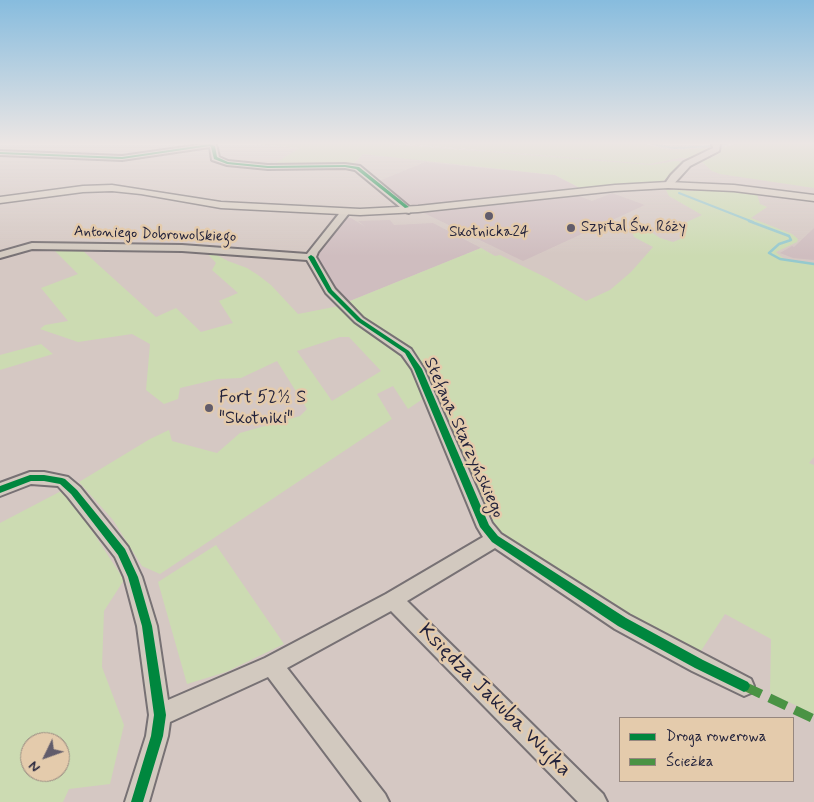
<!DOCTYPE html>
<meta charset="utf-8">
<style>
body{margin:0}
#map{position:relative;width:814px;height:802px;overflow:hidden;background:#d5c8c3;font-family:Mynerve,sans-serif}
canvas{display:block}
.legend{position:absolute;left:619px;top:717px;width:175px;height:65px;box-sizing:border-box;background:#e4cbac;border:1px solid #96877f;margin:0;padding:6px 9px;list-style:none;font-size:15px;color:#22223b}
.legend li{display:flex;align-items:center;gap:10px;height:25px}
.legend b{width:25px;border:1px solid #96877f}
.north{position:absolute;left:20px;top:732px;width:50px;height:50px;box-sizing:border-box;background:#e4cbac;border:1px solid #96877f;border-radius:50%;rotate:228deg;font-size:14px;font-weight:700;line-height:20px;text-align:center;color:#22223b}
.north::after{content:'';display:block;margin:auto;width:18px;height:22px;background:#615c6b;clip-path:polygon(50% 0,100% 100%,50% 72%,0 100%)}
</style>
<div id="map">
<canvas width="814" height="802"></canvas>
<ul class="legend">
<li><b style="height:6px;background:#00873e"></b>Droga rowerowa</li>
<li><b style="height:6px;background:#4a9344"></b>Ścieżka</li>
</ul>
<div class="north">N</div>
</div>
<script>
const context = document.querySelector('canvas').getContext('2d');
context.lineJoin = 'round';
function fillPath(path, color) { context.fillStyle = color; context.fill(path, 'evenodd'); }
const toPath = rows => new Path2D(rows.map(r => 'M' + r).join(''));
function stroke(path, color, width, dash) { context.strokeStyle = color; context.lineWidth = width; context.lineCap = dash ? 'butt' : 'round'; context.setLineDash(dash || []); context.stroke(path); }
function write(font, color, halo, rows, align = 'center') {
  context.font = font + ' Mynerve,sans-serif'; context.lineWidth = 5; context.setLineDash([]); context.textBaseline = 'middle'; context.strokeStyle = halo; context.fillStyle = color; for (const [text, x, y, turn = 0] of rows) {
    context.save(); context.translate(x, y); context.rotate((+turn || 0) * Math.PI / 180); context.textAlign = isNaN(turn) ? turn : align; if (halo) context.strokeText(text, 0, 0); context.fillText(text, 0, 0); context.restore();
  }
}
fillPath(toPath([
 [425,162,555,175,580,188,415,206,404,201,379,181],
 [612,193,645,205,523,261,424,213,579,196,592,201],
 [346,218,351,218,366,227,358,221,390,220,394,225,433,223,481,248,345,303,314,255],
 [814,228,814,260,793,258,780,253,792,246,794,247]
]), '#cfbdbf');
fillPath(toPath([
 [257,144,392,144,651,165,675,161,688,162,682,164,662,182,580,188,555,175,363,154,352,165,273,165,299,148],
 [405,144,644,144,670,150,712,148,695,158,679,158,650,164],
 [735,144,814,144,814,188,720,174,712,171,702,162,716,155,723,147],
 [684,189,687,191,719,190,757,194,760,204,767,207,751,218,792,234,798,239,797,242,776,252,784,259,814,263,814,457,809,463,814,465,814,714,770,693,771,639,725,614,697,657,495,533,459,444,426,376,372,326,345,303,481,248,495,256,500,255,547,278,586,301,610,290,631,272,653,247,634,237,632,232,642,226,660,238,673,242,685,237,676,227,702,215,669,196,666,190],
 [54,250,82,250,156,317,176,308,201,332,233,323,219,301,238,293,212,270,216,263,206,252,211,252,228,261,247,268,258,275,271,285,298,314,339,306,356,322,408,359,427,396,408,409,393,386,377,394,392,419,160,574,142,566,113,520,79,482,150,439,169,430,172,441,217,453,240,433,300,416,307,409,277,361,241,378,218,379,180,388,178,399,164,404,146,390,150,344,132,334,78,342,40,329,45,325,68,321,41,288,78,274],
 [340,337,349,337,381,371,332,401,297,351],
 [41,344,53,354,0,370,0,355],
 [65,489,124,580,104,611,102,667,124,725,110,784,69,789,63,802,0,802,0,523],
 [30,742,60,742,60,772,30,772],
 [216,545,284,644,226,672,187,684,158,582]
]), '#ccdbb2');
stroke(toPath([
 [651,144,674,148,714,146],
 [721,145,728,144],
 [679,193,753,222]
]), '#95c9ce', 2);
stroke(toPath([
 [749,221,789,236,791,240,779,244,769,253,780,259,814,264]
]), '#95c9ce', 2.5);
const minor = toPath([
 [205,144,216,144,219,157,228,161,268,165,345,164,360,166,413,210,409,213,406,212,355,170,345,168,268,169,227,165,212,160,210,147,122,160,0,155,0,151,122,156,205,144],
 [712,144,720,144,719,151,690,166,671,187,665,187,664,185,671,175,684,162,713,148,712,144],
 [345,209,350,212,318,252,316,257,335,289,363,318,411,349,424,369,492,523,501,534,629,615,751,679,754,686,751,693,744,696,692,671,615,629,495,548,407,601,603,794,607,802,578,802,391,611,287,668,385,794,389,802,362,802,268,677,170,722,168,736,149,802,125,802,146,736,149,715,137,626,124,577,115,557,68,497,58,486,31,484,0,496,0,483,30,472,44,472,68,477,80,487,128,547,142,577,157,626,168,700,265,658,386,594,483,537,477,527,412,369,402,355,355,322,326,293,307,260,182,251,32,249,0,258,0,252,32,243,182,245,307,254,342,210,345,209]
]);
const major = toPath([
 [668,182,734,185,814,195,814,201,734,191,668,188,615,191,418,212,360,215,221,208,141,194,112,191,83,192,0,203,0,197,83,186,112,185,221,202,360,209,418,206,615,185,668,182]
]);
stroke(minor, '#777174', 4);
stroke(major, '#777174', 3);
fillPath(minor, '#d2c9bf');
fillPath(major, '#d7cdc1');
stroke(toPath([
 [744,686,814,719]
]), '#4a9344', 9, [19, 9]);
fillPath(toPath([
 [210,144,215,146,217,157,228,162,268,166,345,165,359,167,409,207,405,208,356,169,345,167,268,168,227,164,214,159,211,147,210,146,122,159,0,154,0,152,122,157,210,144],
 [311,255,314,257,332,290,361,319,409,351,422,369,489,525,498,536,626,618,703,660,748,682,750,686,748,690,744,692,740,690,695,668,618,626,492,542,480,527,414,369,405,353,357,321,328,292,308,257,311,255],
 [30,475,44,475,62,478,65,479,77,490,125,549,138,577,152,626,166,715,163,736,143,802,131,802,151,736,154,715,142,626,128,577,118,555,71,494,60,484,44,481,31,481,0,493,0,486,30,475]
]), '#00873e');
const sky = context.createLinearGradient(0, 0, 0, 256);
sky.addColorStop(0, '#87bcde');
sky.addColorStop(0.56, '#ece6e4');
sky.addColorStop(1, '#ece6e400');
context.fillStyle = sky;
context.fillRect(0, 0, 814, 256);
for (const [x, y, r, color] of [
 [489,216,5,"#615c6b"],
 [571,228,5,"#615c6b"],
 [209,408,5,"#615c6b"]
]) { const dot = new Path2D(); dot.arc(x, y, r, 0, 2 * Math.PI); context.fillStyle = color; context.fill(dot); stroke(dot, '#e4cbac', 2); }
write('15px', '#22223b', '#e4cbac', [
 ["Szpital Św. Róży",581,228],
 ["Skotnicka24",489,233,"center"]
], 'left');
write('15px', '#22223b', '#e4cbac', [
 ["Antoniego Dobrowolskiego",155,235,2]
]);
write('18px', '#22223b', '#e4cbac', [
 ["Fort 52½ S",219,398],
 ["\"Skotniki\"",219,419]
], 'left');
write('18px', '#22223b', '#e4cbac', [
 ["Stefana Starzyńskiego",463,438,66]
]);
write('21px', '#22223b', '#e4cbac', [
 ["Księdza Jakuba Wujka",494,701,45]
]);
</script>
